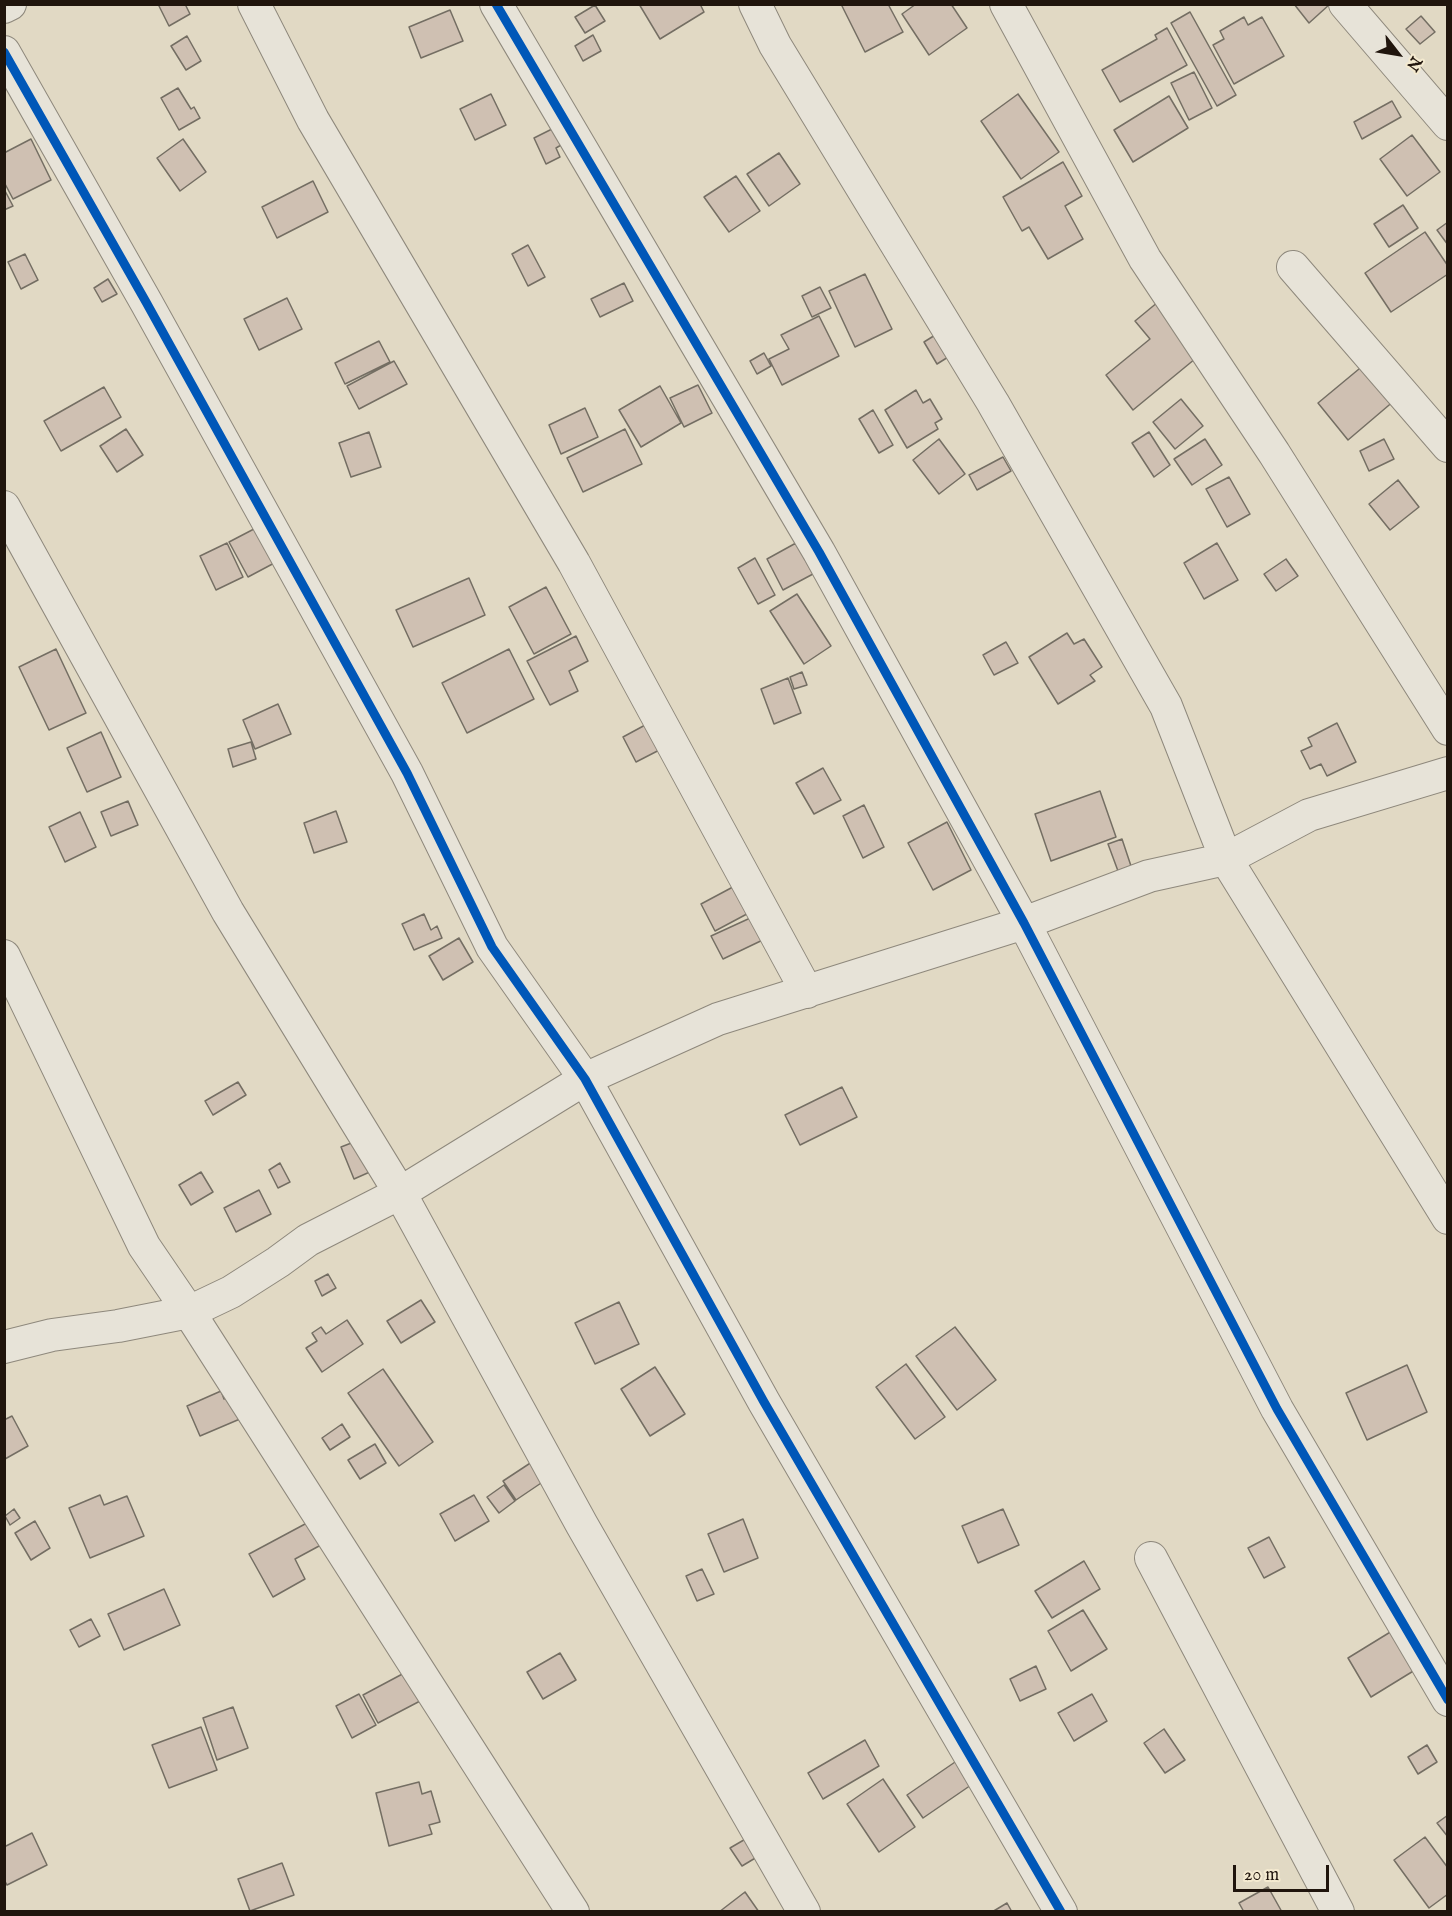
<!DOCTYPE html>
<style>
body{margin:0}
#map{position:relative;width:1452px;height:1916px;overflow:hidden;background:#e1d9c4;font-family:"IM FELL English",serif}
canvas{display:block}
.frame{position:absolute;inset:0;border:6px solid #20150d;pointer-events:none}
.north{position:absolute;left:1368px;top:24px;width:60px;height:60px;-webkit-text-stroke:4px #f4ead0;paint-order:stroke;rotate:121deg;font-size:16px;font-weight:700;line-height:24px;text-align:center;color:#20150d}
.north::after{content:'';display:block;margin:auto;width:21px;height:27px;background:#20150d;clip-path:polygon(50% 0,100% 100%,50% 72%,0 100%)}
.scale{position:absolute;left:1233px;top:1865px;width:96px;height:27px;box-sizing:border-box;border:3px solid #20150d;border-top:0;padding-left:8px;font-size:18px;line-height:21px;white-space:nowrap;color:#20150d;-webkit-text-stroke:4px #f4ead0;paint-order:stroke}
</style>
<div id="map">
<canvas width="1452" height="1916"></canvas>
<div class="frame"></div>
<div class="north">N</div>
<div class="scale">20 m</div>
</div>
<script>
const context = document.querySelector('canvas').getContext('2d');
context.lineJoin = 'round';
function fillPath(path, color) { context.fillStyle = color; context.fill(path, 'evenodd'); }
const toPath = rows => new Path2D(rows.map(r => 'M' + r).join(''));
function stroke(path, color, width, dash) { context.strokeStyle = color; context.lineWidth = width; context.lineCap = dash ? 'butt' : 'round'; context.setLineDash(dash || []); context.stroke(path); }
const building = toPath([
 [158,4,185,4,190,14,169,26,158,4],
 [639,4,700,4,704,12,660,39,639,4],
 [841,4,888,4,903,32,865,52,841,4],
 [916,4,951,4,967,28,929,55,902,14,916,4],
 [1294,4,1330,4,1309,23,1294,4],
 [595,5,605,21,585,33,575,17,595,5],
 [450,10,463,41,421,58,409,27,450,10],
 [1190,12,1236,95,1217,106,1171,23,1190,12],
 [1421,16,1435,32,1420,44,1406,29,1421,16],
 [1244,17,1248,25,1262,17,1284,56,1234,84,1213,45,1224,39,1220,31,1244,17],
 [1167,28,1187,65,1120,102,1102,70,1157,39,1155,35,1167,28],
 [593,35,601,51,583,61,575,46,593,35],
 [187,36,201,61,186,70,171,46,187,36],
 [1194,72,1212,108,1189,120,1171,83,1194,72],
 [178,88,191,109,194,107,200,118,179,130,161,98,178,88],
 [491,94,506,125,475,140,460,109,491,94],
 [1018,94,1059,152,1021,179,981,121,1018,94],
 [1169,96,1188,128,1133,162,1114,130,1169,96],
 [1392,101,1401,117,1362,139,1354,122,1392,101],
 [560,125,568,141,556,148,560,157,546,164,534,138,560,125],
 [1412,135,1440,172,1407,196,1380,159,1412,135],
 [31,139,51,180,13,199,4,182,4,153,31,139],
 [183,139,206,172,180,191,157,158,183,139],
 [779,153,800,184,769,206,747,174,779,153],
 [1063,162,1082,196,1065,206,1083,239,1048,259,1029,227,1022,231,1003,197,1063,162],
 [736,176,760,211,729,232,704,197,736,176],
 [313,181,328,212,277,238,262,207,313,181],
 [4,189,13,206,4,210,4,189],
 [1403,205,1418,228,1389,247,1374,224,1403,205],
 [1448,222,1448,245,1437,230,1448,222],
 [1425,232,1448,266,1448,274,1391,312,1365,273,1425,232],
 [528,245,545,277,528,286,512,254,528,245],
 [25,254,38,280,21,289,8,262,25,254],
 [865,274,892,329,855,347,829,291,865,274],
 [108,279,117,294,102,302,94,288,108,279],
 [624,283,633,301,600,317,591,299,624,283],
 [820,287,831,308,812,317,802,296,820,287],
 [287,298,302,329,259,350,244,319,287,298],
 [1158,302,1201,354,1133,410,1106,375,1150,339,1135,321,1158,302],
 [819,316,839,356,782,385,769,359,789,349,781,335,819,316],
 [940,332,953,354,937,364,924,342,940,332],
 [379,341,390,362,345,384,335,363,379,341],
 [764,353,771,366,757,374,750,361,764,353],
 [394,361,407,384,359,409,347,386,394,361],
 [1365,364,1395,400,1348,440,1318,403,1365,364],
 [698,385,712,413,684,427,670,398,698,385],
 [660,386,681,423,641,447,619,410,660,386],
 [104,387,121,417,61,451,44,421,104,387],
 [916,390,923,403,930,399,942,419,935,423,938,429,907,448,885,410,916,390],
 [1181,399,1203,426,1175,449,1153,422,1181,399],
 [585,408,598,437,561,454,549,425,585,408],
 [873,410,893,445,879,453,859,419,873,410],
 [126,429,143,455,117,472,100,446,126,429],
 [625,429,642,464,583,492,567,458,625,429],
 [369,432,381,467,351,477,339,443,369,432],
 [1149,432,1170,465,1154,477,1132,443,1149,432],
 [939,439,965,474,939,494,913,460,939,439],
 [1205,439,1222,465,1192,485,1174,459,1205,439],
 [1384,439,1394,459,1369,471,1360,451,1384,439],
 [1003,457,1011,471,977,490,969,475,1003,457],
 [1229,477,1250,514,1227,527,1206,489,1229,477],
 [1398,480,1419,507,1390,530,1369,504,1398,480],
 [277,517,295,552,248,577,229,542,277,517],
 [227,543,243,577,216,590,200,556,227,543],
 [796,543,813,574,783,590,767,559,796,543],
 [1217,543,1238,580,1204,599,1184,563,1217,543],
 [755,558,775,595,758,604,738,568,755,558],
 [1286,559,1298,576,1276,591,1264,574,1286,559],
 [469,578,485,615,413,647,396,610,469,578],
 [546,587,571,634,534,654,509,607,546,587],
 [797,594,831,646,804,664,770,611,797,594],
 [1067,633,1074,644,1084,639,1102,667,1090,675,1095,681,1058,704,1029,657,1067,633],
 [576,636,588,661,569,671,578,691,550,705,527,661,576,636],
 [1006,642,1018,663,994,675,983,655,1006,642],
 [56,649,86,713,49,730,19,667,56,649],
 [509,649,534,699,467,733,442,683,509,649],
 [802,672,807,685,794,689,790,677,802,672],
 [788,678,801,713,774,724,761,689,788,678],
 [278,704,291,734,255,749,243,720,278,704],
 [660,717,673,743,636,762,623,737,660,717],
 [1337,723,1356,762,1327,776,1321,764,1310,769,1301,751,1312,746,1308,738,1337,723],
 [101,732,121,777,87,792,67,748,101,732],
 [251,742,256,759,233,767,228,749,251,742],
 [823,768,841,800,814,814,796,783,823,768],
 [1100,791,1116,837,1051,861,1035,814,1100,791],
 [128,801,138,825,111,836,101,812,128,801],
 [864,805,884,847,863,858,843,816,864,805],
 [336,811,347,842,314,853,304,823,336,811],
 [80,812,96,847,65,862,49,827,80,812],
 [947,822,971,870,933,890,908,843,947,822],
 [1122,839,1131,866,1118,871,1108,844,1122,839],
 [746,880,760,907,715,931,701,904,746,880],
 [424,914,431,930,437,926,442,938,414,950,402,924,424,914],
 [759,914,769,937,723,959,711,936,759,914],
 [459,938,473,962,443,980,429,956,459,938],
 [238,1082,246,1095,213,1115,205,1101,238,1082],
 [842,1087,857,1117,800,1145,785,1115,842,1087],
 [359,1140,372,1171,354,1179,341,1147,359,1140],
 [280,1163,290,1182,278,1188,269,1170,280,1163],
 [201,1172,213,1192,191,1205,179,1185,201,1172],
 [259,1190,271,1214,236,1232,224,1208,259,1190],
 [328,1274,336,1288,322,1296,315,1281,328,1274],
 [421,1300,435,1322,401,1343,387,1321,421,1300],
 [619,1302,639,1344,595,1364,575,1323,619,1302],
 [347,1320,363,1344,322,1372,306,1348,317,1341,312,1333,321,1327,326,1334,347,1320],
 [955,1327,996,1380,957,1410,916,1356,955,1327],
 [906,1364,945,1417,915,1439,876,1387,906,1364],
 [1407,1365,1427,1412,1367,1440,1346,1393,1407,1365],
 [655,1367,685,1414,650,1436,621,1389,655,1367],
 [383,1369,433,1442,399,1466,348,1393,383,1369],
 [221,1391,224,1399,237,1394,247,1416,200,1436,187,1406,221,1391],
 [12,1416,28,1446,5,1459,4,1420,12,1416],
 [342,1424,350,1437,330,1450,322,1438,342,1424],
 [375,1444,386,1463,360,1479,348,1460,375,1444],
 [541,1456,553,1475,516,1500,503,1481,541,1456],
 [504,1485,515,1501,499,1513,487,1497,504,1485],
 [100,1495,104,1505,127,1496,144,1536,90,1558,69,1508,100,1495],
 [474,1495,489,1521,455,1541,440,1514,474,1495],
 [14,1509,20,1518,10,1525,5,1516,14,1509],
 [1003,1509,1019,1545,978,1563,962,1526,1003,1509],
 [320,1516,332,1539,295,1559,305,1579,273,1597,249,1554,320,1516],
 [743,1519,758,1558,724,1572,708,1534,743,1519],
 [35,1521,50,1548,31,1560,15,1533,35,1521],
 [1269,1537,1285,1567,1264,1578,1248,1548,1269,1537],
 [1084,1561,1100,1589,1052,1618,1035,1591,1084,1561],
 [702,1569,714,1594,697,1601,686,1576,702,1569],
 [164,1589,180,1625,124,1650,108,1614,164,1589],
 [1083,1610,1107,1649,1071,1671,1048,1631,1083,1610],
 [91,1619,100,1636,79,1647,70,1630,91,1619],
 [1405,1623,1428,1662,1371,1697,1348,1658,1405,1623],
 [560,1653,576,1680,543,1699,527,1672,560,1653],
 [1036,1666,1046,1689,1020,1701,1010,1679,1036,1666],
 [408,1671,422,1700,378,1723,363,1695,408,1671],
 [359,1694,376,1725,352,1738,336,1706,359,1694],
 [1092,1694,1107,1721,1074,1741,1058,1713,1092,1694],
 [233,1707,248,1748,217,1760,203,1718,233,1707],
 [201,1727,217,1770,169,1788,152,1745,201,1727],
 [1164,1729,1185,1760,1165,1773,1144,1743,1164,1729],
 [865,1740,879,1766,823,1799,808,1773,865,1740],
 [1427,1745,1437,1762,1418,1774,1408,1757,1427,1745],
 [958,1760,974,1783,923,1818,907,1795,958,1760],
 [883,1779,915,1827,879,1852,847,1804,883,1779],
 [419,1782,422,1794,431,1791,440,1822,429,1825,432,1834,389,1846,376,1793,419,1782],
 [1448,1815,1448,1837,1437,1823,1448,1815],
 [761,1830,772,1848,742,1866,730,1848,761,1830],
 [32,1833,47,1865,7,1885,4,1880,4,1847,32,1833],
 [1425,1837,1448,1868,1448,1894,1429,1908,1394,1860,1425,1837],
 [282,1863,294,1895,250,1911,238,1879,282,1863],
 [1268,1887,1282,1912,1244,1912,1239,1903,1268,1887],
 [745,1892,759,1912,719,1912,745,1892],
 [1007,1903,1012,1912,992,1912,1007,1903]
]);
fillPath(building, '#cfc0b2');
stroke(building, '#746e63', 1.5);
const minor = toPath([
 [254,4,313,120,574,563,807,992],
 [496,4,819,552,1024,923,1277,1409,1448,1700],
 [755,4,775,45,993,403,1166,706,1226,859,1448,1218],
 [1006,4,1145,259,1274,453,1448,729],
 [1345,4,1448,124],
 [4,7,10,4],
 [4,52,146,302,407,773,492,947,585,1079,764,1402,1061,1912],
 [1293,267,1448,446],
 [4,507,228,912,400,1193,582,1525,804,1912],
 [4,956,144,1246,189,1312,573,1912],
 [4,1347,52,1335,118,1326,189,1312,231,1292,278,1262,308,1240,400,1193,585,1079,718,1019,1024,923,1149,876,1226,859,1309,815,1448,773],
 [1151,1558,1338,1912]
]);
stroke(minor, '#8e887c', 34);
stroke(minor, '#e7e3d8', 32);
stroke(toPath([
 [496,4,819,552,1024,923,1277,1409,1448,1700],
 [4,52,146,302,407,773,492,947,585,1079,764,1402,1061,1912]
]), '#0057b8', 9);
</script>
